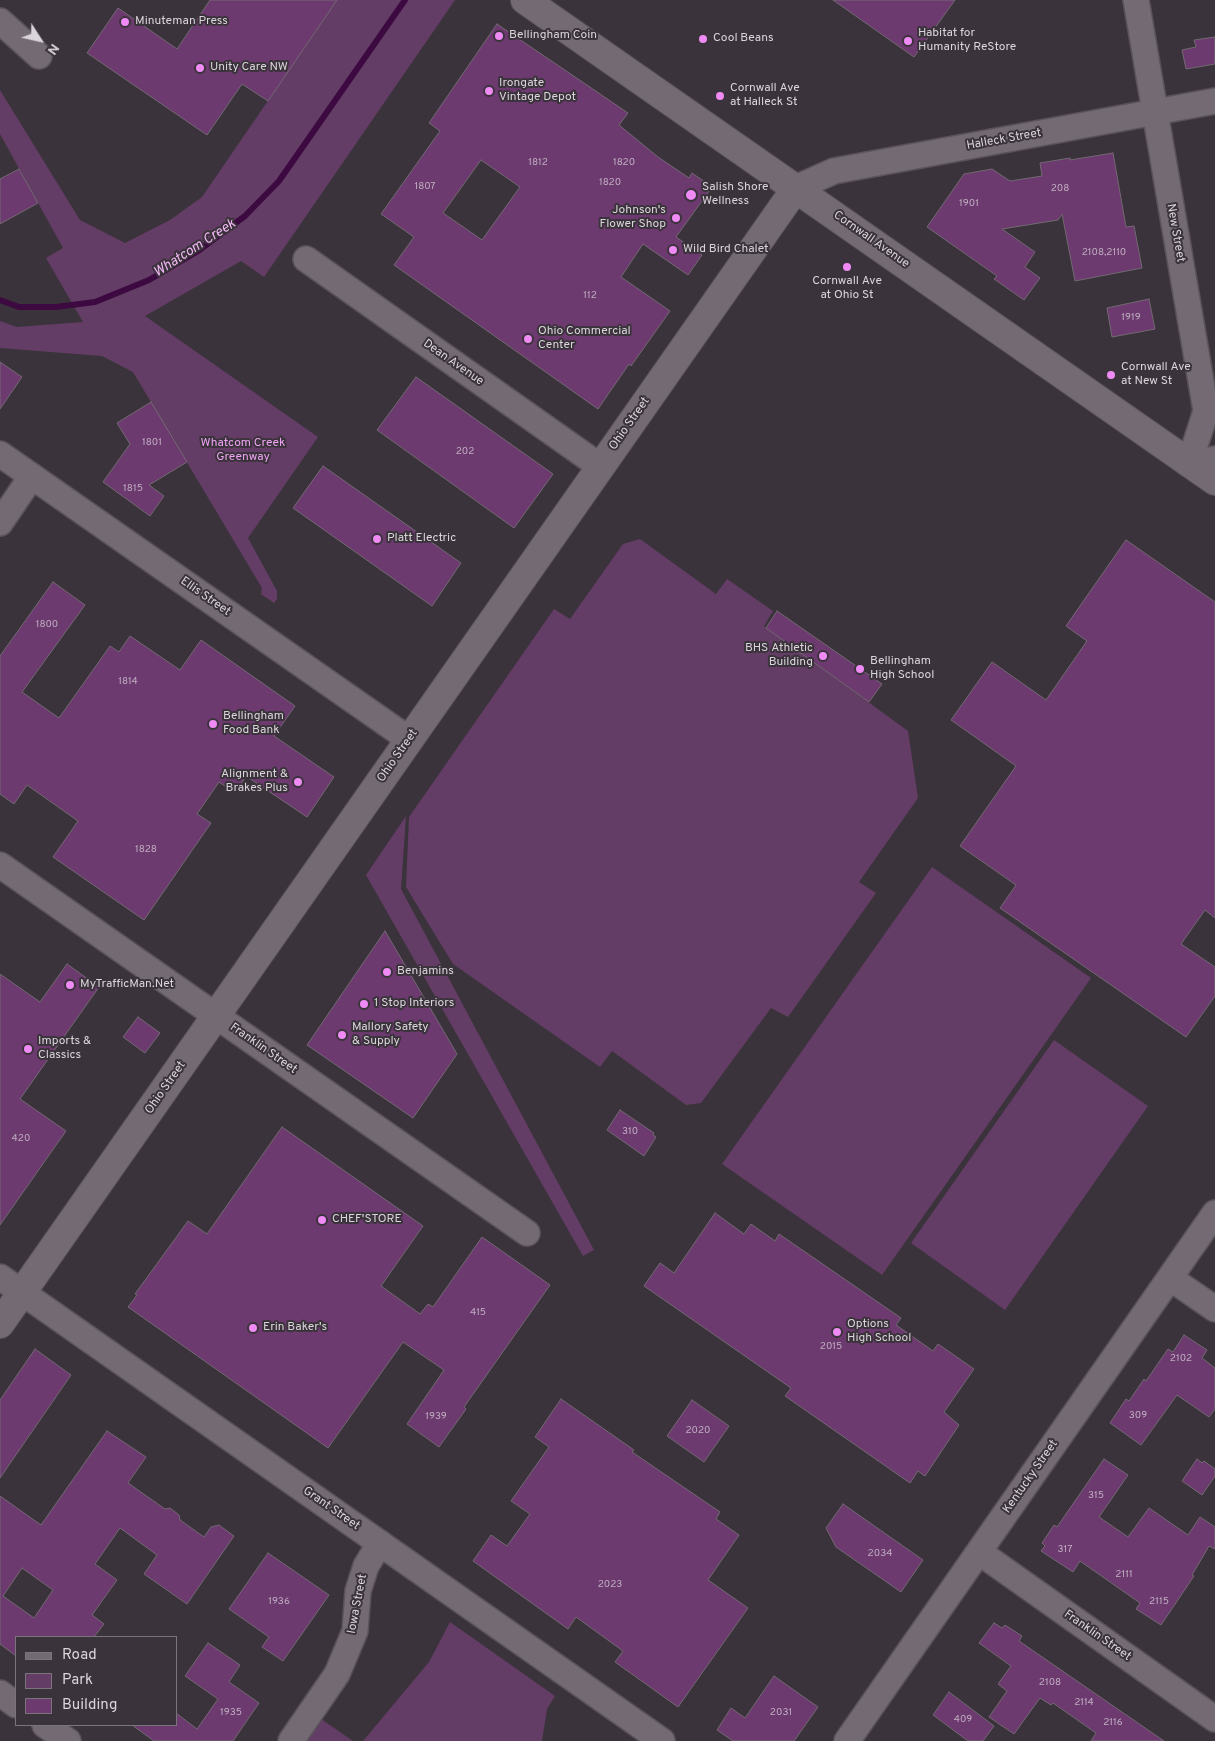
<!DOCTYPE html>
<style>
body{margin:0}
#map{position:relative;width:1215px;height:1741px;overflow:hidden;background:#3b333b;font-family:Overpass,sans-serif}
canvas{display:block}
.legend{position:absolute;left:15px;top:1636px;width:162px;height:90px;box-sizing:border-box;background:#3b333b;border:1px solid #7b747b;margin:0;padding:6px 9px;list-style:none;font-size:15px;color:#dad5da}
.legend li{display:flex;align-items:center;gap:10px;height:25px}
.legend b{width:25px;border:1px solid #7b747b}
.north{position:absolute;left:15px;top:15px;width:50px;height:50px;-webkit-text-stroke:4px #3b333b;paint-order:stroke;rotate:125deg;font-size:14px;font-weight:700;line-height:20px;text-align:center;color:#dad5da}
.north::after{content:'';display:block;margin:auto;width:18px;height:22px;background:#dad5da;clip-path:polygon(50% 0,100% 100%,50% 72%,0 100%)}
</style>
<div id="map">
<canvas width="1215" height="1741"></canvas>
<ul class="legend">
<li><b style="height:6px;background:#736a73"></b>Road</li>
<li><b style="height:14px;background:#633d65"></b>Park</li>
<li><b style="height:14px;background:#6d3a70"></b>Building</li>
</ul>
<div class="north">N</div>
</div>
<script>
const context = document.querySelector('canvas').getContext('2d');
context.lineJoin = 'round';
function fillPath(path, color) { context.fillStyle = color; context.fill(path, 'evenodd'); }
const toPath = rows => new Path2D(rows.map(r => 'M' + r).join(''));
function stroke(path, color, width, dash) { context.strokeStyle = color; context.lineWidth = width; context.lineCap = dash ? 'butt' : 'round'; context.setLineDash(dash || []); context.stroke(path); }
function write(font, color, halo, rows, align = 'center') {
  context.font = font + ' Overpass,sans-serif'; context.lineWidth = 4; context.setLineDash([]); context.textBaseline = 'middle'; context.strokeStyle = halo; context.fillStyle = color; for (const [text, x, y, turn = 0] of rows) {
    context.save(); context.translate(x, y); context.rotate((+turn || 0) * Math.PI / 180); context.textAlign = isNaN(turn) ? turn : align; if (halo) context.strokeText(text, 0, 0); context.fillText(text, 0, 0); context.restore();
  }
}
fillPath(toPath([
 [337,0,455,0,264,277,241,261,145,316,318,437,248,538,277,591,277,599,274,603,261,594,262,588,133,372,102,356,0,348,0,321,17,327,83,322,46,258,63,248,0,134,0,90,80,220,125,243,170,220,202,197],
 [640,539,716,594,727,579,773,611,764,626,908,731,918,798,859,882,876,893,788,1017,771,1008,701,1103,686,1105,612,1051,600,1067,453,964,406,887,409,817,554,609,570,619,623,544],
 [406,816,401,889,594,1250,583,1256,366,875],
 [932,867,1091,978,882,1275,722,1164],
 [1054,1040,1148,1106,1005,1310,911,1243],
 [450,1622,555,1696,547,1709,542,1741,363,1741,429,1662],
 [321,1719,353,1741,306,1741]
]), '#633d65');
stroke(toPath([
 [0,300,19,307,56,307,95,302,149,280,198,251,245,216,279,181,405,0]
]), '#3c0940', 6);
const building = toPath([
 [210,0,337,0,268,101,242,84,207,135,87,53,118,8,177,49,210,0],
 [833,0,955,0,914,57,833,0],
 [497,24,628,113,619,125,658,157,689,178,692,173,712,187,676,237,702,255,688,275,643,244,621,277,670,311,631,366,629,364,598,409,394,265,414,237,381,214,440,131,429,123,497,24],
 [481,160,520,187,482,240,443,213,481,160],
 [1215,37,1215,64,1186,69,1182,50,1196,47,1194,40,1215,37],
 [1113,153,1126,227,1134,226,1142,268,1075,281,1062,214,1058,220,1002,229,1035,252,1025,267,1040,278,1024,300,994,279,997,276,927,227,964,174,992,169,1010,181,1042,176,1040,163,1070,158,1070,160,1113,153],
 [19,169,38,203,0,224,0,179,19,169],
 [1149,299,1155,329,1112,337,1107,308,1149,299],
 [0,362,22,377,0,409,0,362],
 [416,377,553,474,514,528,377,430,416,377],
 [151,402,187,462,149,485,164,496,150,516,103,482,130,444,117,423,151,402],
 [323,466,461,563,432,606,293,508,323,466],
 [1126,540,1215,602,1215,918,1205,910,1181,944,1215,967,1215,996,1186,1037,1000,908,1016,885,960,846,1016,766,951,720,992,662,1046,700,1087,641,1066,626,1126,540],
 [53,582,85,605,22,692,59,718,110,646,119,652,130,636,180,670,201,640,295,706,274,736,334,777,307,817,246,776,235,793,219,782,197,814,211,823,144,920,53,857,78,821,27,785,14,804,0,794,0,656,53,582],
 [777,611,882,684,869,702,766,628,777,611],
 [385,931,457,1054,413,1118,307,1045,385,931],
 [67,964,99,987,20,1099,66,1131,0,1225,0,974,40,1002,67,964],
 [138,1017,160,1033,145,1053,123,1037,138,1017],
 [620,1110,654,1133,653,1135,656,1137,644,1156,607,1130,620,1110],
 [282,1127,423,1226,381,1286,420,1314,428,1304,433,1307,482,1237,550,1285,464,1407,466,1409,439,1447,407,1424,444,1370,403,1342,328,1448,128,1307,137,1295,135,1294,188,1221,207,1234,282,1127],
 [715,1213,744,1234,751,1224,775,1241,779,1234,901,1318,896,1325,933,1351,938,1344,974,1369,944,1412,959,1425,925,1476,918,1471,910,1483,785,1396,791,1388,644,1286,660,1263,674,1273,715,1213],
 [1184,1335,1207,1350,1202,1358,1215,1368,1215,1409,1209,1417,1177,1395,1141,1445,1110,1423,1126,1399,1129,1401,1144,1379,1146,1381,1168,1349,1173,1352,1184,1335],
 [35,1349,71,1375,0,1478,0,1400,35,1349],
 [561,1399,634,1450,632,1452,720,1512,716,1519,739,1535,708,1580,748,1608,678,1707,615,1662,623,1651,576,1617,568,1629,473,1561,491,1535,507,1546,530,1514,511,1501,549,1447,535,1437,561,1399],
 [692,1400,729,1426,704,1462,667,1436,692,1400],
 [107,1431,146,1457,128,1483,165,1509,170,1508,179,1515,180,1520,204,1537,211,1527,219,1525,234,1536,187,1604,144,1574,157,1555,120,1528,95,1564,117,1580,92,1615,104,1624,94,1637,16,1637,16,1656,0,1644,0,1496,41,1525,107,1431],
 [22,1568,53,1590,34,1618,3,1596,22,1568],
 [1104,1459,1128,1475,1099,1517,1128,1537,1149,1508,1188,1535,1200,1517,1215,1527,1215,1549,1209,1546,1192,1575,1194,1576,1161,1625,1136,1609,1140,1603,1080,1561,1073,1572,1041,1551,1045,1546,1042,1543,1054,1525,1057,1527,1104,1459],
 [1197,1459,1202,1463,1204,1461,1215,1469,1215,1476,1202,1495,1182,1481,1197,1459],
 [843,1504,923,1560,901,1592,836,1547,826,1528,843,1504],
 [268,1553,329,1595,283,1661,262,1647,269,1637,229,1609,268,1553],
 [994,1623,1002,1628,1005,1625,1022,1636,1019,1641,1164,1741,1091,1741,1096,1733,1053,1703,1051,1705,1040,1698,1014,1734,989,1717,1007,1691,998,1684,1011,1666,979,1643,994,1623],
 [208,1643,240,1665,229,1682,259,1703,233,1741,154,1741,132,1725,176,1725,176,1713,197,1729,218,1699,185,1676,208,1643],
 [774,1676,818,1707,794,1741,733,1741,717,1730,731,1708,745,1718,774,1676],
 [949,1692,994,1726,983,1741,968,1741,933,1715,949,1692]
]);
fillPath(building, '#6d3a70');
stroke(building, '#726972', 1);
const minor = toPath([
 [1136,0,1206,411,1189,464,1215,459],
 [0,21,39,56],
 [796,188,834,171,1215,101],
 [306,259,601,467],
 [0,454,410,740],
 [0,523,32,476],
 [0,865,527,1233],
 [0,1277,662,1741],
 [1170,1278,1215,1309],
 [979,1552,1215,1719],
 [0,1693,16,1705],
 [45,1725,68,1741],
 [291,1741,337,1674,355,1631,358,1591,366,1566,380,1543],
 [847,1741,1215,1213]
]);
const tertiary = toPath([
 [525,0,1215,481],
 [0,1324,796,188]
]);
stroke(minor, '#595259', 28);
stroke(tertiary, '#595259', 30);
stroke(minor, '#736a73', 25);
stroke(tertiary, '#736a73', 28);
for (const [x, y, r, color] of [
 [125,22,5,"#f08bf6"],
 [499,36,5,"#f08bf6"],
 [703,39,5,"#f08bf6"],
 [908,41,5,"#f08bf6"],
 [200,68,5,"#f08bf6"],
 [489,91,5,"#f08bf6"],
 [720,96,5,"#f08bf6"],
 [691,195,6,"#f08bf6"],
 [676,218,5,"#f08bf6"],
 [673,250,5,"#f08bf6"],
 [847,267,5,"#f08bf6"],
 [528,339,5,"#f08bf6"],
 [1111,375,5,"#f08bf6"],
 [377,539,5,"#f08bf6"],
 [823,656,5,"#f08bf6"],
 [860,669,5,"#f08bf6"],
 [213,724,5,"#f08bf6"],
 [298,782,5,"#f08bf6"],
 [387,972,5,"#f08bf6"],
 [70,985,5,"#f08bf6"],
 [364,1004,5,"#f08bf6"],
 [342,1035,5,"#f08bf6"],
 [28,1049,5,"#f08bf6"],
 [322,1220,5,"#f08bf6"],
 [253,1328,5,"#f08bf6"],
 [837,1332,5,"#f08bf6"]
]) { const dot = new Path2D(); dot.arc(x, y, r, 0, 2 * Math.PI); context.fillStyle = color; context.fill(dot); stroke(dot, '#3b333b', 2); }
write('10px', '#bfaec0', null, [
 ["1812",538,163],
 ["1820",624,163],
 ["1820",610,183],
 ["1807",425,187],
 ["208",1060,189],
 ["1901",969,204],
 ["2108,2110",1104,253],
 ["112",590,296],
 ["1919",1131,318],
 ["1801",152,443],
 ["202",465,452],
 ["1815",133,489],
 ["1800",47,625],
 ["1814",128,682],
 ["1828",146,850],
 ["310",630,1132],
 ["420",21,1139],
 ["415",478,1313],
 ["2015",831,1347],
 ["2102",1181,1359],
 ["309",1138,1416],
 ["1939",436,1417],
 ["2020",698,1431],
 ["315",1096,1496],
 ["317",1065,1550],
 ["2034",880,1554],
 ["2111",1124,1575],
 ["2023",610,1585],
 ["1936",279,1602],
 ["2115",1159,1602],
 ["2108",1050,1683],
 ["2114",1084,1703],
 ["1935",231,1713],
 ["2031",781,1713],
 ["409",963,1720],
 ["2116",1113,1723]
]);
write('12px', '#dad5da', '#3b333b', [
 ["Minuteman Press",135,22],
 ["Habitat for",918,34],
 ["Humanity ReStore",918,48],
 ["Bellingham Coin",509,36],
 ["Cool Beans",713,39],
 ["Unity Care NW",210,68],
 ["Irongate",499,84],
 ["Vintage Depot",499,98],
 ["Cornwall Ave",730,89],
 ["at Halleck St",730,103],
 ["Salish Shore",702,188],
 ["Wellness",702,202],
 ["Johnson's",666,211,"right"],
 ["Flower Shop",666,225,"right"],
 ["Wild Bird Chalet",683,250],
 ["Cornwall Ave",847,282,"center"],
 ["at Ohio St",847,296,"center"],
 ["Ohio Commercial",538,332],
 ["Center",538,346],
 ["Cornwall Ave",1121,368],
 ["at New St",1121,382],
 ["Platt Electric",387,539],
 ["BHS Athletic",813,649,"right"],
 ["Building",813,663,"right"],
 ["Bellingham",870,662],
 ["High School",870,676],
 ["Bellingham",223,717],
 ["Food Bank",223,731],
 ["Alignment &",288,775,"right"],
 ["Brakes Plus",288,789,"right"],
 ["Benjamins",397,972],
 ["MyTrafficMan.Net",80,985],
 ["1 Stop Interiors",374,1004],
 ["Mallory Safety",352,1028],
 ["& Supply",352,1042],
 ["Imports &",38,1042],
 ["Classics",38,1056],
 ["CHEF'STORE",332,1220],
 ["Options",847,1325],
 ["High School",847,1339],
 ["Erin Baker's",263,1328]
], 'left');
write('12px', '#dad5da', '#3b333b', [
 ["Halleck Street",1004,140,-10],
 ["New Street",1175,233,80],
 ["Cornwall Avenue",871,240,35],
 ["Dean Avenue",453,363,35],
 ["Ohio Street",630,424,-55],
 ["Ellis Street",205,597,35],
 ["Ohio Street",398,756,-55],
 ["Franklin Street",263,1049,35],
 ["Ohio Street",166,1088,-55],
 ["Kentucky Street",1031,1477,-55],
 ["Grant Street",331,1509,35],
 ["Iowa Street",358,1604,-79],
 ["Franklin Street",1097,1636,35]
]);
write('12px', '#efa3f3', '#3b333b', [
 ["Whatcom Creek",243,444],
 ["Greenway",243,458]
]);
write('italic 14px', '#f4b7f6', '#3b333b', [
 ["Whatcom Creek",195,249,-33]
]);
</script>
